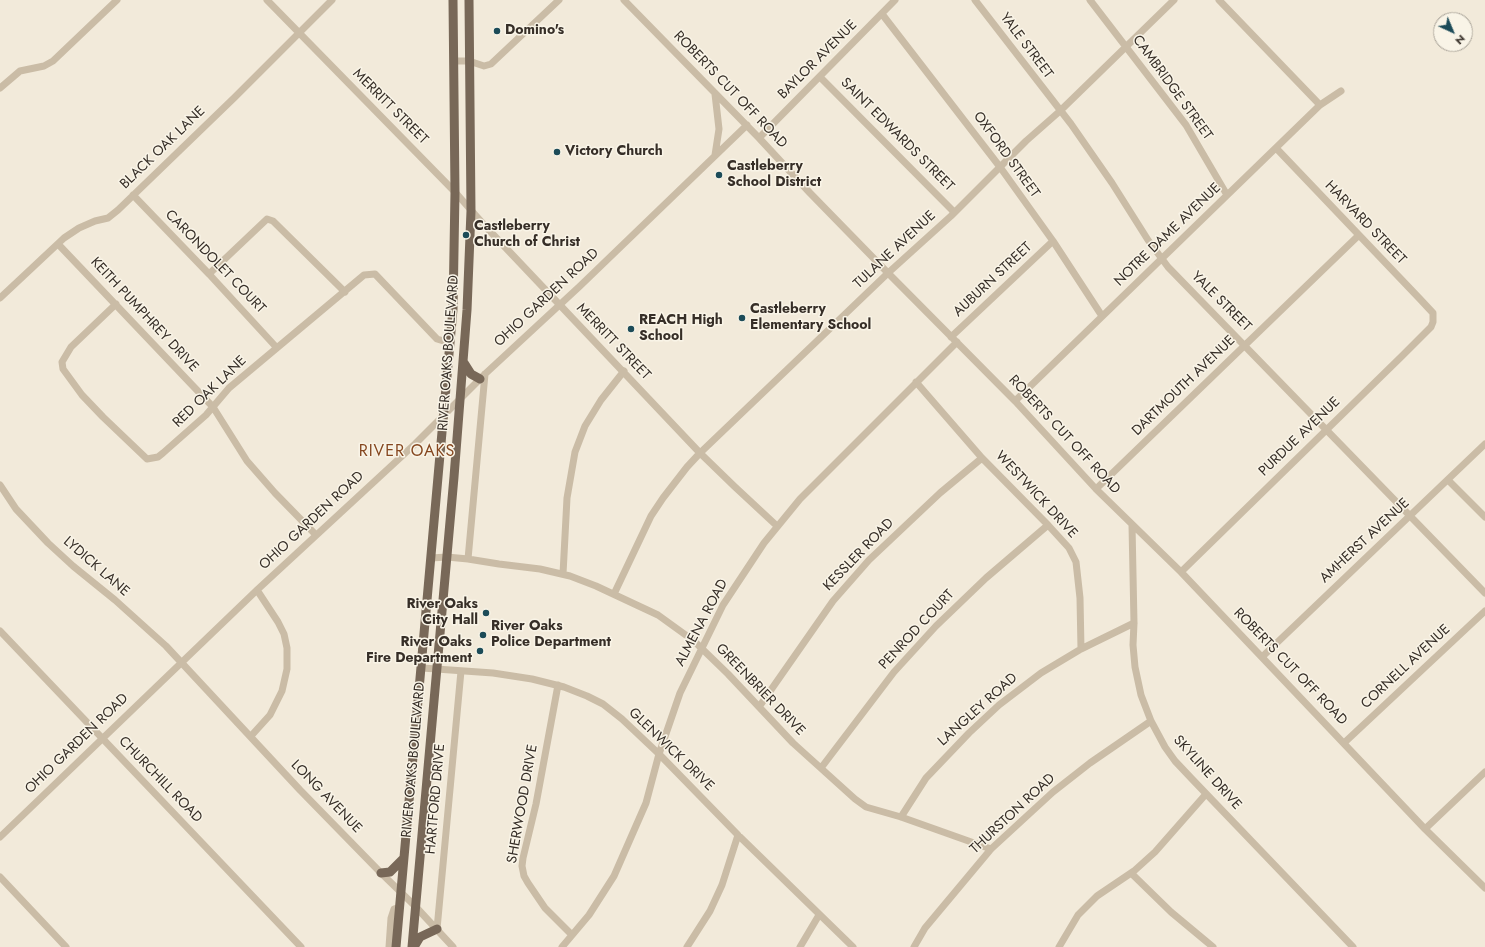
<!DOCTYPE html>
<style>
body{margin:0}
#map{position:relative;width:1485px;height:947px;overflow:hidden;background:#f2eada;font-family:Jost,sans-serif}
canvas{display:block}
.north{position:absolute;left:1433px;top:12px;width:40px;height:40px;box-sizing:border-box;background:#f9f4e7;border:1px solid #aba59a;border-radius:50%;rotate:136deg;font-size:11px;font-weight:700;line-height:16px;text-align:center;color:#362e27}
.north::after{content:'';display:block;margin:auto;width:14px;height:18px;background:#1c4b58;clip-path:polygon(50% 0,100% 100%,50% 72%,0 100%)}
</style>
<div id="map">
<canvas width="1485" height="947"></canvas>
<div class="north">N</div>
</div>
<script>
const context = document.querySelector('canvas').getContext('2d');
context.lineJoin = 'round';
const toPath = rows => new Path2D(rows.map(r => 'M' + r).join(''));
function stroke(path, color, width, dash) { context.strokeStyle = color; context.lineWidth = width; context.lineCap = dash ? 'butt' : 'round'; context.setLineDash(dash || []); context.stroke(path); }
function write(font, color, halo, rows, align = 'center') {
  context.font = font + ' Jost,sans-serif'; context.lineWidth = 3; context.setLineDash([]); context.textBaseline = 'middle'; context.strokeStyle = halo; context.fillStyle = color; for (const [text, x, y, turn = 0] of rows) {
    context.save(); context.translate(x, y); context.rotate((+turn || 0) * Math.PI / 180); context.textAlign = isNaN(turn) ? turn : align; if (halo) context.strokeText(text, 0, 0); context.fillText(text, 0, 0); context.restore();
  }
}
stroke(toPath([
 [267,0,455,192,486,227,700,453,734,486,777,526],
 [624,0,759,138,810,193,888,273,1015,401,1096,489,1181,572,1425,829,1485,888],
 [975,0,1071,124,1112,183,1148,240,1168,267,1485,593],
 [1090,0,1186,125,1227,195],
 [1219,0,1320,105],
 [882,14,1000,167,1053,241,1102,316],
 [454,61,469,61,484,66,491,64,559,0],
 [820,77,954,212],
 [0,88,20,71,44,66,53,61,117,0],
 [759,138,895,0],
 [715,155,719,129,715,94],
 [133,195,209,274,277,348],
 [58,244,213,407,247,461,275,493,316,535],
 [209,274,267,219,273,221,345,292],
 [0,298,64,238,79,228,95,221,108,218,118,210,235,97,332,0],
 [116,304,71,347,62,362,63,369,82,395,103,417,147,459,158,457,163,453,206,415,229,388,364,275,375,274,437,339,450,343],
 [951,337,1053,241],
 [916,382,982,458,1048,525,1069,548,1076,562,1080,598,1081,649],
 [1015,401,1320,105,1341,91],
 [1448,480,1485,517],
 [0,485,16,509,48,543,73,566,115,600,166,646,300,790,381,873,415,906,453,947],
 [1096,489,1359,235],
 [1132,525,1134,623,1133,645,1135,667,1141,695,1151,721,1165,747,1175,761,1192,779,1353,947],
 [431,558,447,557,468,559,499,564,540,569,570,576,596,586,658,615,694,641,728,674,793,743,855,799,866,807,901,817,991,849],
 [468,559,485,374],
 [1181,572,1402,356,1431,327,1433,322,1433,313,1419,298,1276,148],
 [563,574,567,498,575,452,585,426,601,400,624,371],
 [614,594,651,516,663,498,687,467,700,453,888,273,951,216,1026,141,1060,111,1174,0],
 [0,631,301,947],
 [1262,657,1485,444],
 [422,668,493,673,532,679,564,687,587,696,603,704,622,719,659,754,738,835,853,947],
 [558,685,536,804,523,858,522,866,524,876,528,883,545,908,572,935],
 [759,707,833,601,869,560,940,493,982,458],
 [251,736,270,715,282,691,287,669,287,648,284,634,278,622,257,590],
 [1344,743,1485,611],
 [821,768,894,672,936,626,986,578,1048,525],
 [901,817,926,778,969,733,999,705,1041,673,1081,649,1134,623],
 [1425,829,1485,772],
 [0,837,257,590,415,444,485,374,580,286,747,125],
 [1131,873,1171,912,1213,947],
 [0,877,66,947],
 [437,929,461,671],
 [389,947,391,918,394,909,400,907],
 [562,947,589,915,614,876,646,803,659,754,680,693,723,605,764,543,800,499,957,342],
 [687,947,710,911,722,885,738,835],
 [800,947,819,915],
 [914,947,925,928,991,849,1053,792,1090,763,1151,721],
 [1059,947,1078,915,1097,896,1134,871,1155,852,1206,794]
]), '#cabca6', 7);
stroke(toPath([
 [464,363,471,374,480,379],
 [381,873,390,872,404,858],
 [396,947,453,309,455,192,453,0],
 [412,947,454,477,467,310,471,211,469,0],
 [414,947,420,937,437,929]
]), '#786858', 9);
for (const [x, y, r, color] of [
 [497,31,4,"#1c4b58"],
 [557,152,4,"#1c4b58"],
 [719,175,4,"#1c4b58"],
 [466,235,4,"#1c4b58"],
 [742,318,4,"#1c4b58"],
 [631,329,4,"#1c4b58"],
 [486,613,4,"#1c4b58"],
 [483,635,4,"#1c4b58"],
 [480,651,4,"#1c4b58"]
]) { const dot = new Path2D(); dot.arc(x, y, r, 0, 2 * Math.PI); context.fillStyle = color; context.fill(dot); stroke(dot, '#f9f4e7', 1.5); }
write('bold 14px', '#362e27', '#f9f4e7', [
 ["Domino's",505,31],
 ["Victory Church",565,152],
 ["Castleberry",727,167],
 ["School District",727,183],
 ["Castleberry",474,227],
 ["Church of Christ",474,243],
 ["Castleberry",750,310],
 ["Elementary School",750,326],
 ["REACH High",639,321],
 ["School",639,337],
 ["River Oaks",478,605,"right"],
 ["City Hall",478,621,"right"],
 ["River Oaks",491,627],
 ["Police Department",491,643],
 ["River Oaks",472,643,"right"],
 ["Fire Department",472,659,"right"]
], 'left');
write('14px', '#362e27', '#f9f4e7', [
 ["YALE STREET",1026,46,53],
 ["BAYLOR AVENUE",818,60,-45],
 ["CAMBRIDGE STREET",1172,88,54],
 ["ROBERTS CUT OFF ROAD",730,90,46],
 ["MERRITT STREET",390,107,45],
 ["SAINT EDWARDS STREET",897,135,45],
 ["BLACK OAK LANE",163,148,-44],
 ["OXFORD STREET",1006,155,54],
 ["HARVARD STREET",1365,223,46],
 ["NOTRE DAME AVENUE",1168,235,-44],
 ["TULANE AVENUE",895,250,-43],
 ["CARONDOLET COURT",215,262,46],
 ["AUBURN STREET",993,280,-43],
 ["OHIO GARDEN ROAD",547,298,-43],
 ["YALE STREET",1221,302,45],
 ["KEITH PUMPHREY DRIVE",144,315,47],
 ["MERRITT STREET",613,342,46],
 ["RIVER OAKS BOULEVARD",449,353,-86],
 ["DARTMOUTH AVENUE",1184,386,-44],
 ["RED OAK LANE",210,392,-44],
 ["ROBERTS CUT OFF ROAD",1064,435,47],
 ["PURDUE AVENUE",1300,437,-44],
 ["WESTWICK DRIVE",1036,495,47],
 ["OHIO GARDEN ROAD",312,521,-43],
 ["AMHERST AVENUE",1365,541,-43],
 ["KESSLER ROAD",859,555,-46],
 ["LYDICK LANE",96,567,41],
 ["ALMENA ROAD",702,623,-62],
 ["PENROD COURT",917,630,-47],
 ["ROBERTS CUT OFF ROAD",1290,667,46],
 ["CORNELL AVENUE",1406,667,-43],
 ["GREENBRIER DRIVE",760,690,46],
 ["LANGLEY ROAD",978,710,-42],
 ["OHIO GARDEN ROAD",77,744,-44],
 ["GLENWICK DRIVE",671,750,44],
 ["RIVER OAKS BOULEVARD",414,760,-85],
 ["SKYLINE DRIVE",1207,773,48],
 ["CHURCHILL ROAD",160,780,46],
 ["LONG AVENUE",326,797,46],
 ["HARTFORD DRIVE",436,799,-85],
 ["SHERWOOD DRIVE",523,804,-80],
 ["THURSTON ROAD",1013,814,-43]
]);
context.letterSpacing = '1px';
write('16px', '#85471f', '#f9f4e7', [
 ["RIVER OAKS",407,452]
]);
context.letterSpacing = '0px';
</script>
